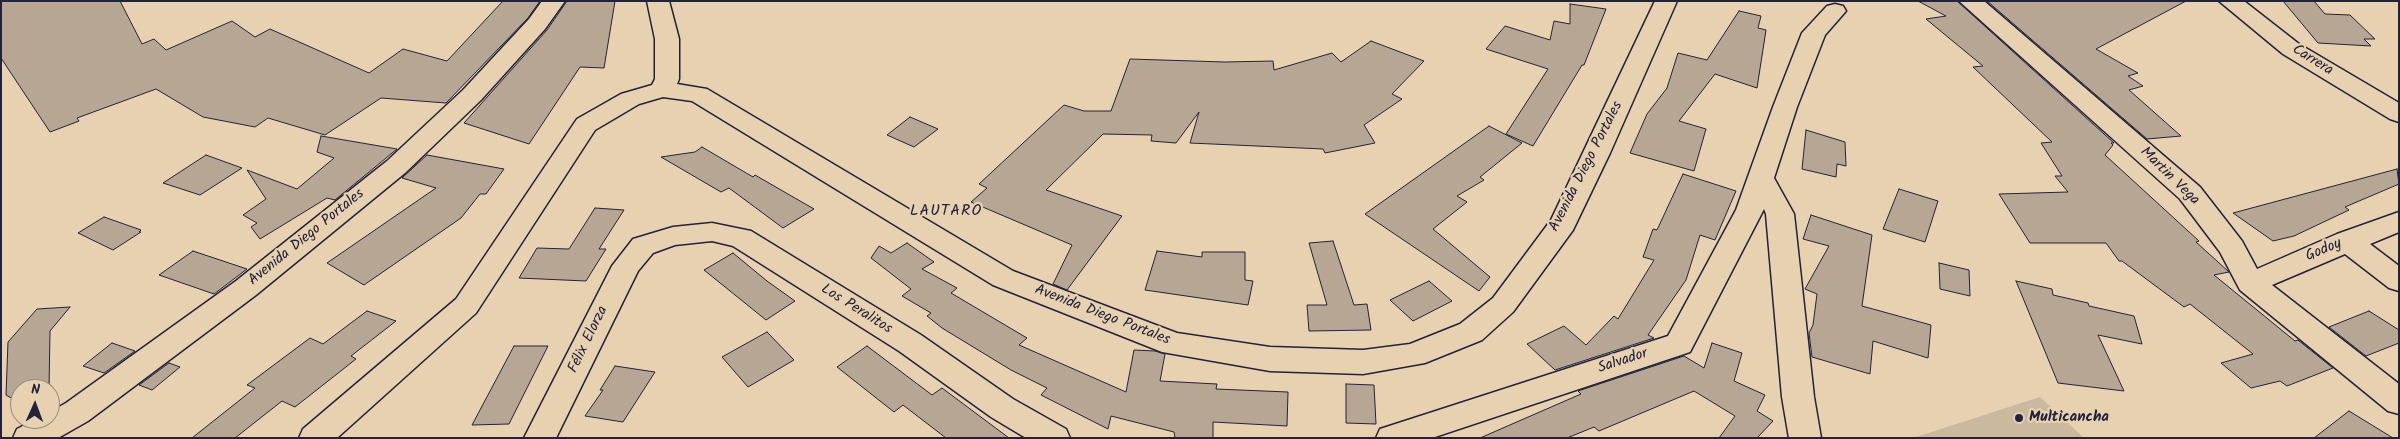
<!DOCTYPE html>
<meta charset="utf-8">
<style>
body{margin:0}
#map{position:relative;width:2400px;height:439px;overflow:hidden;background:#e7d1b0;font-family:Kalam,sans-serif}
canvas{display:block}
.frame{position:absolute;inset:0;border:2px solid #22223b;pointer-events:none}
.north{position:absolute;left:10px;top:379px;width:50px;height:50px;box-sizing:border-box;background:#e7d1b0;border:1px solid #988b81;border-radius:50%;rotate:2deg;font-size:14px;font-weight:700;line-height:20px;text-align:center;color:#22223b}
.north::after{content:'';display:block;margin:auto;width:18px;height:22px;background:#22223b;clip-path:polygon(50% 0,100% 100%,50% 72%,0 100%)}
</style>
<div id="map">
<canvas width="2400" height="439"></canvas>
<div class="frame"></div>
<div class="north">N</div>
</div>
<script>
const context = document.querySelector('canvas').getContext('2d');
context.lineJoin = 'round';
function fillPath(path, color) { context.fillStyle = color; context.fill(path, 'evenodd'); }
const toPath = rows => new Path2D(rows.map(r => 'M' + r).join(''));
function stroke(path, color, width, dash) { context.strokeStyle = color; context.lineWidth = width; context.lineCap = dash ? 'butt' : 'round'; context.setLineDash(dash || []); context.stroke(path); }
function write(font, color, halo, rows, align = 'center') {
  context.font = font + ' Kalam,sans-serif'; context.lineWidth = 4.5; context.setLineDash([]); context.textBaseline = 'middle'; context.strokeStyle = halo; context.fillStyle = color; for (const [text, x, y, turn = 0] of rows) {
    context.save(); context.translate(x, y); context.rotate((+turn || 0) * Math.PI / 180); context.textAlign = isNaN(turn) ? turn : align; if (halo) context.strokeText(text, 0, 0); context.fillText(text, 0, 0); context.restore();
  }
}
fillPath(toPath([
 [2040,397,2084,438,1913,438]
]), '#cab89f');
const building = toPath([
 [1,1,120,1,142,44,154,39,166,50,232,21,255,37,270,29,369,73,403,49,447,61,503,1,540,1,528,18,446,103,381,98,325,135,268,118,255,127,203,117,156,89,77,118,79,121,50,132,1,58,1,1],
 [567,1,615,1,604,68,580,67,529,144,464,123,547,30,567,1],
 [1918,1,1957,1,2114,143,2111,143,2113,145,2105,155,2199,241,2196,242,2229,272,2214,275,2295,341,2298,340,2333,368,2287,386,2280,381,2251,388,2221,363,2253,354,2190,304,2184,307,2122,261,2119,261,2106,243,2030,243,1999,194,2068,192,2055,176,2062,176,2041,143,2052,142,1973,67,1983,66,1926,19,1946,16,1918,1],
 [1987,1,2186,1,2096,49,2138,73,2128,76,2143,86,2129,90,2181,136,2147,139,1987,1],
 [2283,1,2314,1,2325,14,2350,15,2375,39,2364,39,2371,46,2318,43,2283,1],
 [1570,4,1606,9,1584,65,1582,65,1533,146,1506,134,1548,69,1486,49,1505,26,1550,40,1554,21,1570,24,1570,4],
 [1739,11,1761,16,1758,28,1766,30,1757,88,1715,74,1679,121,1706,129,1694,171,1630,153,1647,114,1667,88,1678,53,1707,60,1739,11],
 [1371,41,1424,61,1392,94,1402,99,1364,125,1375,143,1325,153,1323,149,1190,143,1199,112,1176,143,1151,141,1152,135,1103,134,1046,190,1122,216,1067,290,1053,284,1072,245,971,202,987,188,979,184,1064,105,1084,111,1111,111,1130,59,1225,62,1273,61,1274,70,1332,53,1341,62,1371,41],
 [910,117,938,129,914,147,887,135,910,117],
 [1489,126,1522,143,1480,177,1484,180,1457,196,1467,202,1433,229,1490,277,1479,291,1365,214,1489,126],
 [1806,130,1845,142,1846,166,1837,164,1836,177,1802,169,1806,130],
 [321,136,397,149,335,200,327,198,260,239,251,227,257,223,243,215,266,199,247,170,297,189,334,158,317,152,321,136],
 [702,147,753,177,755,175,814,209,783,228,729,188,721,192,661,157,695,152,702,147],
 [206,155,242,168,200,195,163,183,206,155],
 [427,155,504,169,486,194,480,194,461,218,364,285,327,263,436,188,402,178,427,155],
 [2397,169,2399,184,2345,207,2349,210,2294,236,2273,241,2233,213,2397,169],
 [1683,174,1736,191,1715,240,1700,235,1686,280,1648,335,1654,338,1555,370,1527,344,1564,326,1586,345,1614,316,1618,319,1654,260,1643,257,1653,229,1657,230,1683,174],
 [1899,189,1938,201,1925,242,1883,229,1899,189],
 [595,208,624,210,599,249,606,249,586,281,519,278,537,248,569,249,595,208],
 [1811,215,1872,235,1862,306,1931,325,1928,358,1873,341,1870,374,1812,357,1809,333,1813,325,1817,294,1805,289,1829,246,1803,239,1811,215],
 [104,217,141,230,139,232,141,232,113,250,78,233,104,217],
 [1333,241,1354,305,1367,304,1371,330,1309,331,1307,305,1327,305,1309,243,1333,241],
 [907,243,934,262,922,269,957,288,951,293,1027,338,1019,345,1126,392,1134,350,1155,351,1165,354,1160,381,1217,384,1216,389,1288,392,1287,426,1213,422,1213,438,1175,438,1174,432,1111,416,1108,429,1041,395,1047,388,1011,370,942,328,927,316,931,313,902,296,911,289,871,258,879,246,891,253,907,243],
 [193,251,247,269,214,294,159,275,193,251],
 [1157,251,1202,257,1202,252,1245,252,1245,280,1253,281,1248,305,1145,290,1157,251],
 [733,253,767,281,795,301,766,320,704,270,733,253],
 [1939,263,1969,270,1970,296,1940,289,1939,263],
 [1429,281,1452,301,1413,321,1390,300,1429,281],
 [2016,281,2052,289,2053,295,2088,303,2089,306,2134,316,2142,344,2098,335,2124,391,2058,383,2016,281],
 [70,307,50,331,49,389,20,389,20,403,6,395,8,342,37,309,70,307],
 [367,311,396,321,351,356,356,359,295,407,282,401,235,438,192,438,255,388,247,385,310,338,323,344,367,311],
 [2369,311,2399,330,2399,343,2366,356,2329,327,2369,311],
 [767,332,794,360,748,387,722,357,767,332],
 [112,343,135,351,104,373,83,366,112,343],
 [1712,343,1742,353,1734,381,1765,395,1757,411,1773,421,1757,438,1719,438,1735,416,1694,391,1599,431,1594,427,1567,438,1480,438,1581,394,1578,391,1684,356,1704,368,1712,343],
 [514,346,548,346,509,424,472,425,514,346],
 [867,346,932,395,942,388,1009,438,946,438,903,405,894,412,837,367,867,346],
 [169,363,180,367,152,390,139,385,169,363],
 [615,366,655,372,623,422,585,416,603,390,600,390,615,366],
 [1346,384,1374,385,1376,424,1346,423,1346,384],
 [2349,411,2393,438,2314,438,2349,411]
]);
fillPath(building, '#b7a693');
stroke(building, '#22223b', 1);
const minor = toPath([
 [542,1,565,1,545,29,481,100,405,173,256,295,88,421,58,438,13,438,17,429,36,419,50,419,50,412,66,403,236,281,387,161,463,90,529,19,542,1],
 [647,1,669,1,679,39,679,79,677,84,707,89,1013,271,1177,333,1270,347,1363,350,1410,344,1460,324,1493,298,1551,220,1655,1,1677,1,1610,153,1573,230,1513,312,1482,340,1425,363,1363,374,1270,371,1162,352,993,285,692,101,663,97,639,104,595,130,476,313,337,438,299,438,303,429,456,299,577,119,621,94,652,85,655,79,655,39,647,1],
 [1959,1,1984,1,2200,187,2242,241,2257,269,2337,234,2399,212,2399,232,2370,244,2399,266,2399,291,2389,288,2345,254,2272,285,2399,384,2399,414,2388,411,2240,290,2220,252,2180,199,1959,1],
 [2219,1,2244,1,2299,44,2399,103,2399,122,2390,119,2283,54,2219,1],
 [1835,4,1843,6,1846,11,1825,35,1797,107,1774,178,1794,214,1814,397,1821,438,1789,438,1782,397,1766,214,1764,209,1690,352,1432,438,1376,438,1380,429,1668,336,1736,210,1773,107,1802,33,1827,6,1835,4],
 [712,223,751,231,921,335,1013,399,1066,429,1070,438,1026,438,991,417,899,351,733,246,712,241,675,245,653,253,638,271,556,438,524,438,612,266,633,239,673,227,712,223]
]);
stroke(minor, '#22223b', 3);
fillPath(minor, '#e7d1b0');
for (const [x, y, r, color] of [
 [2019,418,5,"#22223b"]
]) { const dot = new Path2D(); dot.arc(x, y, r, 0, 2 * Math.PI); context.fillStyle = color; context.fill(dot); stroke(dot, '#e7d1b0', 2); }
write('15px', '#22223b', '#e7d1b0', [
 ["Carrera",2312,61,32],
 ["Avenida Diego Portales",1587,167,-63],
 ["Martin Vega",2169,177,44],
 ["Avenida Diego Portales",307,238,-39],
 ["Godoy",2324,251,-23],
 ["Los Peralitos",856,310,32],
 ["Avenida Diego Portales",1102,316,21],
 ["Félix Elorza",589,340,-64],
 ["Salvador",1623,362,-18]
]);
write('bold 15px', '#22223b', '#e7d1b0', [
 ["Multicancha",2029,418]
], 'left');
context.letterSpacing = '1px';
write('16px', '#22223b', '#e7d1b0', [
 ["LAUTARO",946,212]
]);
context.letterSpacing = '0px';
</script>
